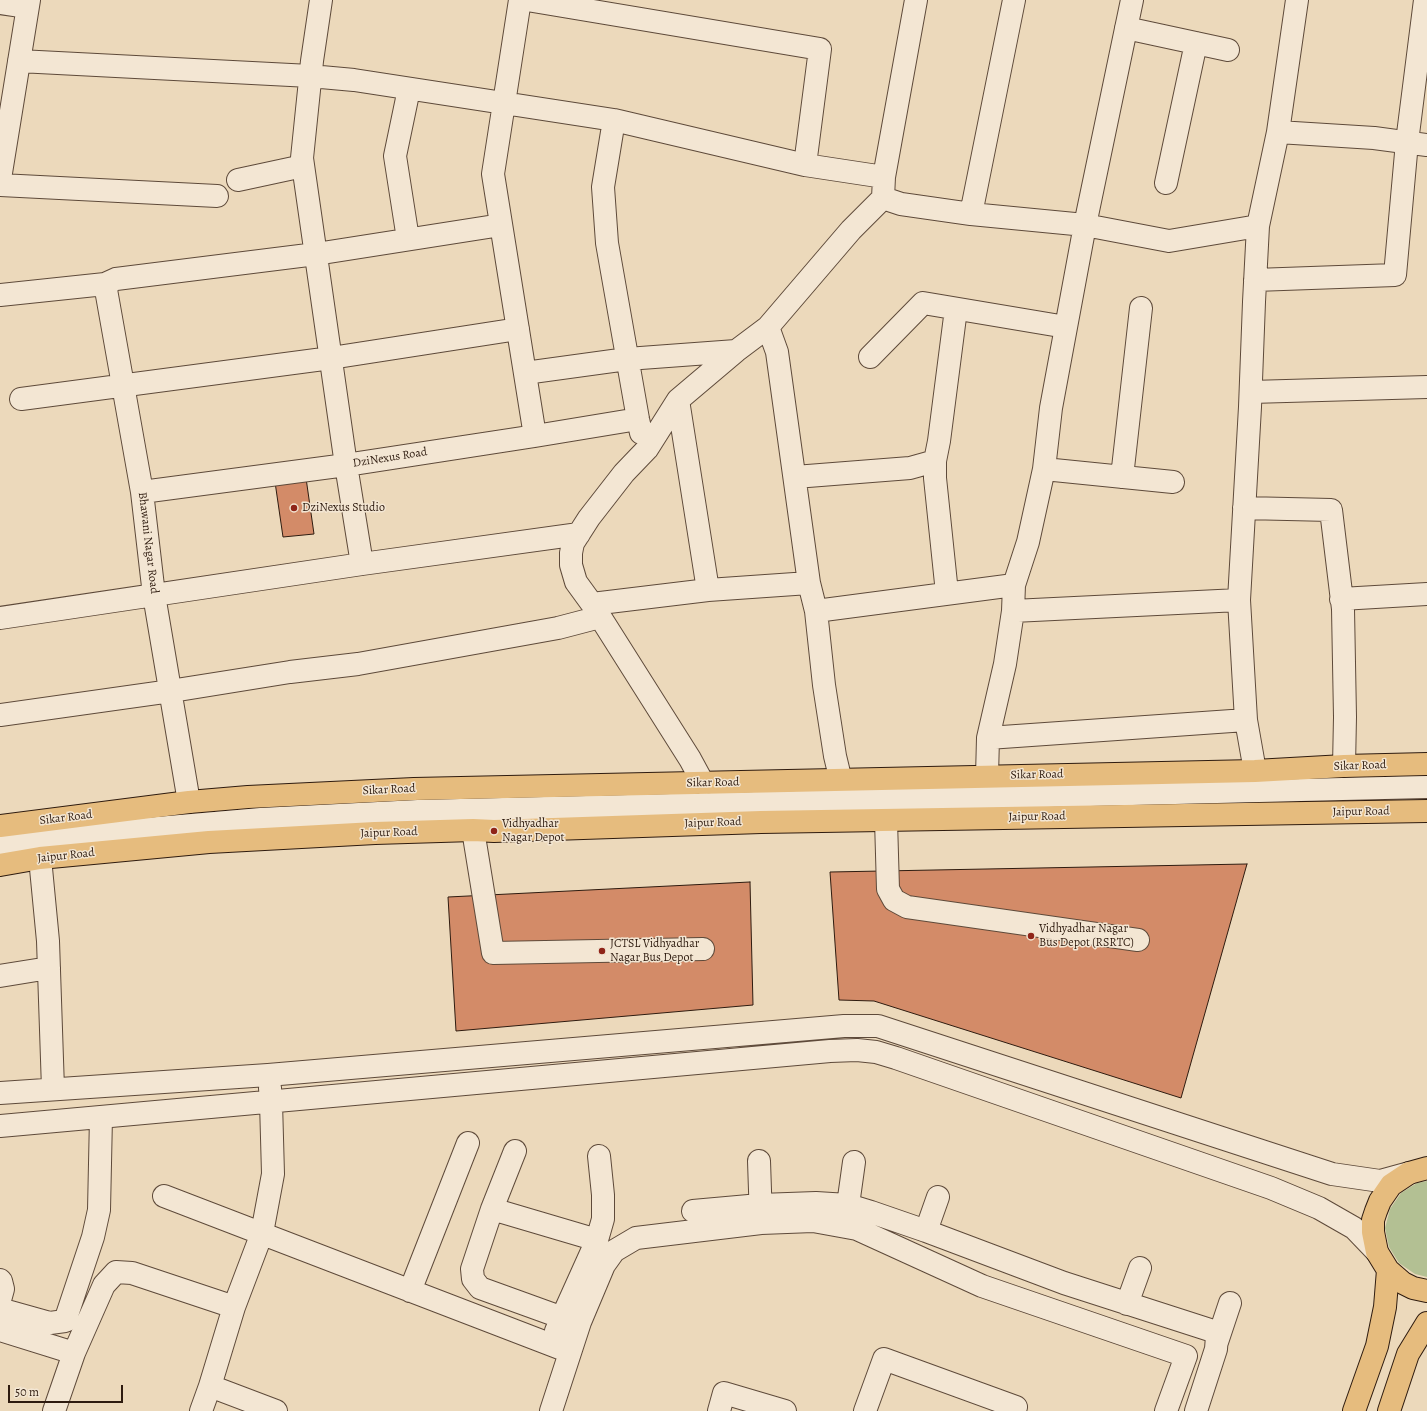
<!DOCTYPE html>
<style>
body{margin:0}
#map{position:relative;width:1427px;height:1411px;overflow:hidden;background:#ecd9bb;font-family:Alegreya,serif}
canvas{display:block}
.scale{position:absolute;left:8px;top:1385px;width:115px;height:18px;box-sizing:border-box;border:2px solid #2e1b0f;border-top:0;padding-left:5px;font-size:12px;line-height:14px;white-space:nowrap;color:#2e1b0f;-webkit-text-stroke:3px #f3e6d3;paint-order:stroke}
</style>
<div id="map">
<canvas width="1427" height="1411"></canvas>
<div class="scale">50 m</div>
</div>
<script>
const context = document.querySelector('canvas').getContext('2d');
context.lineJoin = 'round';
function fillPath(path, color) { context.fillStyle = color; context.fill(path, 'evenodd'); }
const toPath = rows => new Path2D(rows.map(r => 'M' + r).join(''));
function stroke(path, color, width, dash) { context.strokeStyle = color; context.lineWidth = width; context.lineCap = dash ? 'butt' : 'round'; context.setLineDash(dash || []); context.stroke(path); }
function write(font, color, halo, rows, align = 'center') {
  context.font = font + ' Alegreya,serif'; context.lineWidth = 3; context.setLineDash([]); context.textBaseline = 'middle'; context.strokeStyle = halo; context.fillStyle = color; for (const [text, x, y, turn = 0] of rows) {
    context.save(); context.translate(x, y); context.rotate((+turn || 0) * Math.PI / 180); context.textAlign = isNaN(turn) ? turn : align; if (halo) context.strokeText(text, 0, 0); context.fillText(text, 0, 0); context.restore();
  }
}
fillPath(toPath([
 [1427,1181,1427,1277,1415,1274,1399,1263,1389,1247,1385,1228,1390,1209,1401,1193,1417,1183]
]), '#b3c093');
const building = toPath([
 [306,478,314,534,283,537,275,482,306,478],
 [1247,864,1181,1098,874,1001,839,1000,830,872,1247,864],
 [750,882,753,1005,456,1031,448,897,750,882]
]);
fillPath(building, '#d38b68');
stroke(building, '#2e1b0f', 1);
const minor = toPath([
 [321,0,312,61,302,158,346,465,362,564],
 [520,0,493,174,535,436],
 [527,0,820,49,805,165],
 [0,3,27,7],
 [1126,28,1228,50],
 [19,61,310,76,354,80,614,120,805,165,884,177],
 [614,120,603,187,607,243,638,419,641,433],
 [1278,132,1374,138,1427,145],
 [0,179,29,0],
 [238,180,303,166],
 [1166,183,1196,43],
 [0,185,217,196],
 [883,198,901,204,971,214,1085,225,1169,241,1258,226],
 [971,214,1014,0],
 [408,239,395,156,409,89],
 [1255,280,1395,275,1407,142,1425,0],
 [105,284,142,492,154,595,189,802],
 [0,295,105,284,116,279,316,254,501,225],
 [768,327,777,352,809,583,816,611,824,685,835,756,841,781],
 [870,357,923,303,1066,327],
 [525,373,627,359,736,351],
 [1251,392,1427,387],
 [21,399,331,358,518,329],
 [678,400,708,590],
 [1044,469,1173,482],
 [795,477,910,468,935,461],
 [1122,477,1141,308],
 [142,492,346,465,535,436,638,419],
 [1244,508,1331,510,1343,609,1345,717,1344,766],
 [947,593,935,478,935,461,939,441,956,309],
 [1341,599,1427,594],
 [592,604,708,590,809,583],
 [816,611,1014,585],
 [1013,611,1239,600],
 [0,618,362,564,579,534],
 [0,715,171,691,290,672,358,664,558,628,600,617],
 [988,738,1246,720],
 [1255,771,1246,720,1239,600,1250,407,1254,302,1258,226,1278,132,1297,0],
 [987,776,988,738,1005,664,1013,611,1014,585,1028,542,1044,469,1051,408,1085,225,1132,0],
 [703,783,690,759,592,604,576,582,571,565,571,553,573,543,589,518,624,473,647,449,678,400,736,351,768,327,851,230,883,198,884,177,916,0],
 [886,820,888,889,894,900,907,907,1138,940],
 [473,830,493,953,703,949],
 [0,847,77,835,261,819,418,811,1427,787],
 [40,858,48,941,53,1089],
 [0,976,49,968],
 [270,1088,271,1102,273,1174,262,1233,234,1307,210,1386,276,1411],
 [0,1093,268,1075,844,1026,878,1026,1332,1174,1380,1181,1409,1173],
 [0,1126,830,1051,857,1050,876,1052,896,1058,1271,1188,1319,1208,1354,1228,1377,1252],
 [515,1151,492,1209,472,1269,473,1279,480,1288,563,1318],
 [759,1161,761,1220],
 [164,1196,570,1352],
 [848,1205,854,1162],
 [492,1209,597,1240],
 [693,1211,760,1205,816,1203,848,1205,871,1212,926,1231,1064,1283,1213,1331,1217,1336,1216,1349,1196,1411],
 [926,1231,938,1197],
 [0,1280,1,1281,3,1289,0,1300],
 [410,1291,468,1143],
 [1127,1304,1140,1268],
 [0,1309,50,1323,65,1321,93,1237,99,1210,101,1117],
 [0,1330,74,1353],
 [556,1331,597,1240,603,1219,603,1195,599,1156],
 [1217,1342,1230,1303],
 [54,1411,74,1353,104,1285,116,1272,132,1273,234,1307],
 [201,1411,210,1386],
 [551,1411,580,1322,604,1265,614,1251,636,1238,761,1223,813,1221,857,1229,982,1286,1186,1356,1166,1411],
 [719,1411,724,1393,785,1411],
 [865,1411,884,1359,1016,1407,1014,1411]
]);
const major = toPath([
 [0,826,189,802,248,797,414,789,1255,771,1344,766,1427,764],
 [0,865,40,858,209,842,375,833,473,830,494,831,761,822,1427,811],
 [1427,1168,1409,1173,1391,1185,1380,1201,1376,1211,1373,1220,1373,1232,1377,1252,1388,1270,1403,1283,1413,1288,1427,1291],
 [1354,1411,1377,1346,1385,1307,1388,1270],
 [1389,1411,1408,1354,1427,1323]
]);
stroke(minor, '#5e4a3a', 24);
stroke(major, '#2e1b0f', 24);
stroke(minor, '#f3e6d3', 22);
stroke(major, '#e6bc7e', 22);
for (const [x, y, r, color] of [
 [294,508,4,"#8f2418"],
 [494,831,4,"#8f2418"],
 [1031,936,4,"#8f2418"],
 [602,951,4,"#8f2418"]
]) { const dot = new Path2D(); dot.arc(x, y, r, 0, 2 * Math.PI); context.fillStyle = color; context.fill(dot); stroke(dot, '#f3e6d3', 1.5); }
write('12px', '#2e1b0f', '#f3e6d3', [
 ["DziNexus Road",390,458,-9],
 ["Bhawani Nagar Road",148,543,83],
 ["Sikar Road",1360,766,-2],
 ["Sikar Road",1037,775,-1],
 ["Sikar Road",713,783,-1],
 ["Sikar Road",389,790,-3],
 ["Jaipur Road",1361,812,-1],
 ["Jaipur Road",1037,817,-1],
 ["Sikar Road",66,818,-7],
 ["Jaipur Road",713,823,-2],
 ["Jaipur Road",389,833,-2],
 ["Jaipur Road",66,856,-6]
]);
write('12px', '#2e1b0f', '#f3e6d3', [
 ["DziNexus Studio",302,508],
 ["Vidhyadhar",502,824],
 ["Nagar Depot",502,838],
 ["Vidhyadhar Nagar",1039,929],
 ["Bus Depot (RSRTC)",1039,943],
 ["JCTSL Vidhyadhar",610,944],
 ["Nagar Bus Depot",610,958]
], 'left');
</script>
